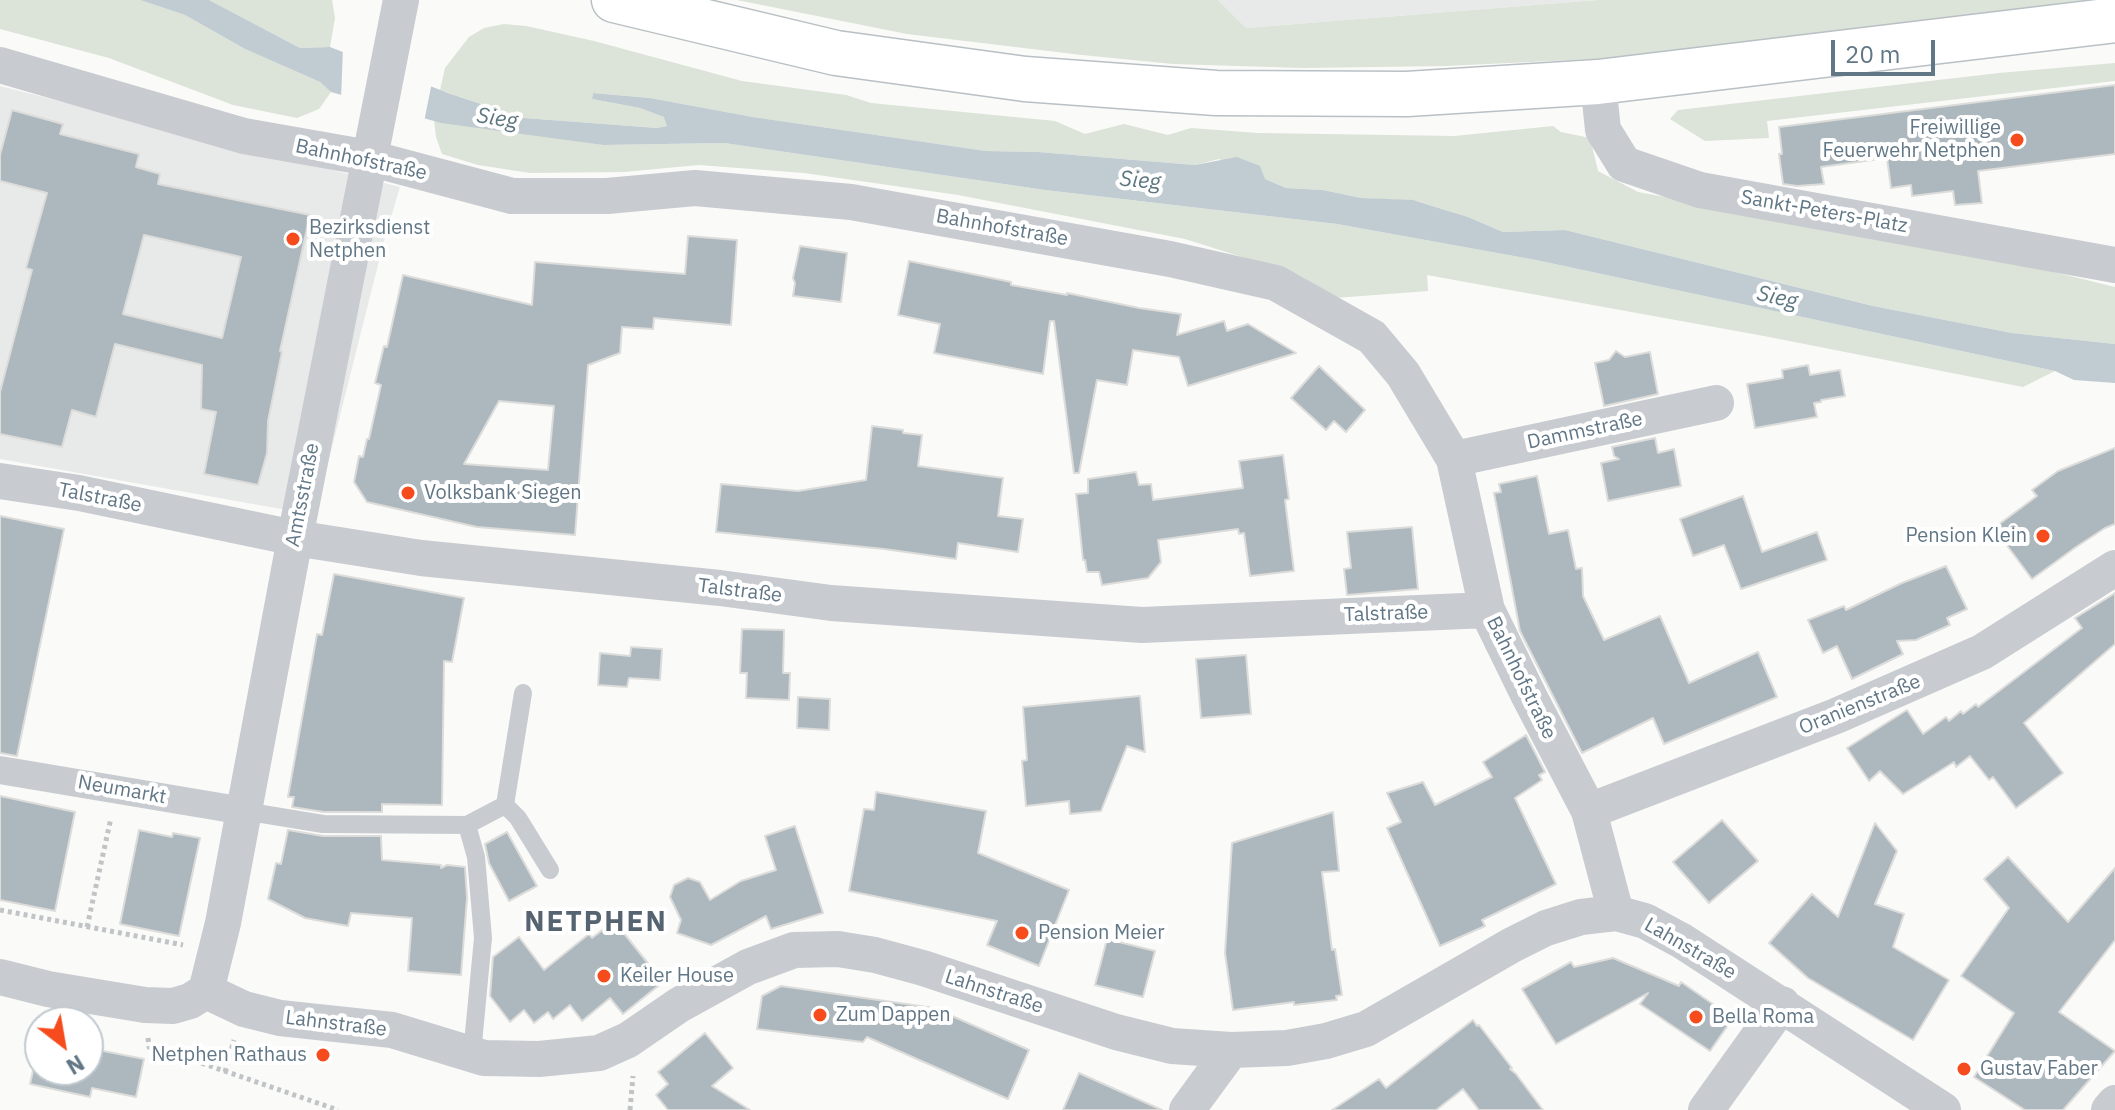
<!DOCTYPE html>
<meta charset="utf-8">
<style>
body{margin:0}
#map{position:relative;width:2115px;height:1110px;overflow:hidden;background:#fafaf8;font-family:"IBM Plex Sans",sans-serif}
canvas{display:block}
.north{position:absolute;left:24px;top:1006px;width:80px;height:80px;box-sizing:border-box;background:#fff;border:2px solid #c0c9cf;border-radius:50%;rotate:149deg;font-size:22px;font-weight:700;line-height:32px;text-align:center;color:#627786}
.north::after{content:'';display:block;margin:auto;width:28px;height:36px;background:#f64b1c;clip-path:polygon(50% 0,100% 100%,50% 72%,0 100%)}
.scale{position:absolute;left:1831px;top:40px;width:104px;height:36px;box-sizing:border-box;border:4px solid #627786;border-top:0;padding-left:10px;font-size:24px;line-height:28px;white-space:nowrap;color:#627786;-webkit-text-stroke:6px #fff;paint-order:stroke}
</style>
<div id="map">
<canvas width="2115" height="1110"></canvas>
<div class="north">N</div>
<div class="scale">20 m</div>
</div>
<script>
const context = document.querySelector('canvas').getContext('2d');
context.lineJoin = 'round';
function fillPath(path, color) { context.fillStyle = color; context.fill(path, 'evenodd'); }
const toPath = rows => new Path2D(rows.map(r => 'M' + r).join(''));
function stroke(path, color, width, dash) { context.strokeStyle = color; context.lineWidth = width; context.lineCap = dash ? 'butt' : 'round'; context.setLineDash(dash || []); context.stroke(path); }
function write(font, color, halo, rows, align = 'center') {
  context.font = font + ' "IBM Plex Sans",sans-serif'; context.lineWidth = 8; context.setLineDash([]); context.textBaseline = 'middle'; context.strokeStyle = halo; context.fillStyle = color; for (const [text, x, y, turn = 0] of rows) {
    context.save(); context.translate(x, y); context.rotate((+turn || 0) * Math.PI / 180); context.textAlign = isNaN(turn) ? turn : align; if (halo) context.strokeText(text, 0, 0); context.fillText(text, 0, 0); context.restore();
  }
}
fillPath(toPath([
 [1218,0,1597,0,1246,28],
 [0,86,400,187,384,241,315,515,0,459]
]), '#e8e9e9');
fillPath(toPath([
 [0,0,140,0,185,15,245,49,320,82,331,92,319,109,297,118,233,105,109,58,0,29],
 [209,0,332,0,335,18,330,47,300,48],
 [737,0,1218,0,1246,28,1598,0,2087,0,1900,27,1614,58,1445,66,1303,68,1173,64,1082,55,907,34],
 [504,24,526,26,594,41,742,81,846,95,871,103,1055,121,1085,134,1124,124,1168,135,1191,128,1258,133,1454,136,1553,126,1561,132,1590,138,1598,171,1638,192,1993,257,2115,287,2115,344,2012,333,1873,306,1565,230,1503,232,1468,217,1417,201,1361,198,1323,190,1286,188,1219,159,1195,165,1038,152,986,151,753,117,650,98,593,93,592,99,640,108,665,117,667,126,657,128,524,118,440,90,445,68,469,37,484,28],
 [2115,63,2115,81,1767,121,1769,138,1705,141,1670,119,1678,110,1999,73],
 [434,120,603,145,724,143,1045,190,1337,224,1536,260,2055,371,2023,387,1764,336,1427,275,1428,291,1335,298,1299,275,1185,239,958,195,804,173,699,165,624,172,530,173,478,165,442,154,436,137]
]), '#dce3d8');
fillPath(toPath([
 [140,0,209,0,300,48,330,47,448,93,524,118,657,128,667,126,664,117,640,108,592,99,593,93,650,98,753,117,986,151,1038,152,1195,165,1237,157,1260,166,1265,179,1286,188,1323,190,1361,198,1413,200,1468,217,1503,232,1565,230,1873,306,2012,333,2115,344,2115,383,2074,380,2055,371,1536,260,1337,224,1045,190,724,143,603,145,441,123,331,92,320,82,245,49,185,15]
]), '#c0ccd1');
fillPath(toPath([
 [343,48,432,82,424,122,341,99]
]), '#fafaf8');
const building = toPath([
 [2115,85,2115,154,1978,171,1982,203,1955,205,1953,191,1912,196,1911,185,1891,188,1887,158,1821,167,1824,184,1797,186,1783,184,1779,154,1782,154,1779,127,2115,85],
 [12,110,63,124,60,134,139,154,136,167,160,174,158,184,310,215,280,351,282,352,268,421,267,453,258,485,204,474,216,412,201,409,202,365,115,344,96,417,72,410,62,447,0,434,0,392,32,270,26,268,47,193,0,181,0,155,12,110],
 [144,235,241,257,222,338,123,314,144,235],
 [688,236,737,240,731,325,654,318,653,329,622,327,620,353,588,365,575,535,477,527,367,502,354,482,359,456,363,457,367,439,369,439,381,385,375,383,384,346,387,347,403,275,532,305,535,262,685,274,688,236],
 [499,401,554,406,548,470,464,464,499,401],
 [800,246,847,253,841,302,793,296,795,283,793,278,800,246],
 [909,261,1011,282,1011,285,1067,295,1067,293,1139,308,1181,314,1177,335,1224,321,1227,331,1248,324,1296,353,1188,386,1179,357,1133,350,1127,385,1097,380,1079,473,1074,473,1054,321,1050,321,1043,374,934,353,940,324,898,315,909,261],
 [1616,351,1625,357,1650,352,1658,394,1604,406,1595,363,1609,360,1616,351],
 [1808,365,1810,375,1840,370,1845,396,1821,400,1821,402,1814,403,1817,417,1755,428,1747,384,1783,378,1782,370,1808,365],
 [1319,366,1365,410,1346,432,1334,421,1326,430,1291,398,1319,366],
 [872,426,903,430,903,433,922,435,918,466,1003,478,998,516,1023,519,1018,552,958,543,956,559,884,549,716,532,721,484,798,491,866,480,872,426],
 [1655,438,1658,453,1674,449,1681,486,1608,501,1601,463,1619,459,1614,456,1612,447,1655,438],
 [2115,448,2115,524,2105,528,2076,547,2032,579,1994,528,2037,496,2032,490,2058,471,2115,448],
 [1283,455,1289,499,1285,500,1294,571,1250,576,1244,533,1239,534,1238,529,1158,540,1161,562,1148,578,1102,585,1099,572,1087,572,1085,560,1083,560,1076,494,1088,493,1088,479,1136,472,1139,485,1151,484,1153,500,1243,488,1239,461,1283,455],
 [1537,476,1549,534,1568,530,1576,569,1582,568,1583,596,1604,640,1660,616,1689,683,1758,652,1777,697,1664,744,1653,718,1582,753,1520,631,1494,493,1501,492,1499,484,1537,476],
 [1743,496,1762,552,1817,532,1827,560,1741,589,1724,545,1693,556,1680,519,1743,496],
 [0,516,64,529,17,756,0,753,0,516],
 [1412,527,1418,589,1347,595,1344,569,1351,568,1347,532,1412,527],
 [1946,566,1967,609,1947,618,1950,625,1916,640,1897,641,1903,654,1852,679,1837,646,1823,653,1808,620,1844,606,1846,610,1902,583,1946,566],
 [334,574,464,598,452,662,444,661,442,805,382,804,382,812,324,812,292,807,294,797,288,797,317,634,322,635,334,574],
 [2115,593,2115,644,2024,723,2063,773,2016,808,1993,777,1989,780,1970,756,1956,767,1954,762,1903,794,1880,771,1869,781,1847,748,1907,710,1923,734,1946,717,1949,721,1961,711,1963,714,1976,704,1978,707,2082,628,2075,618,2115,593],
 [742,629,784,630,783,673,790,673,789,700,746,698,747,673,740,673,742,629],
 [631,647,662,649,660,680,629,678,627,687,598,685,600,653,630,656,631,647],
 [1246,655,1251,714,1201,718,1196,659,1246,655],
 [1140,696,1145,752,1127,746,1101,811,1070,814,1069,801,1026,806,1022,761,1027,760,1023,707,1140,696],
 [798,697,830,699,829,730,797,728,798,697],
 [1526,735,1545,772,1539,775,1542,780,1515,798,1556,884,1482,920,1485,926,1440,946,1387,828,1401,822,1387,793,1423,782,1435,805,1492,777,1483,762,1526,735],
 [876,792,986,811,978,853,1069,890,1039,966,987,945,997,921,849,891,864,809,874,810,876,792],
 [0,796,75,812,55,911,0,900,0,796],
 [1333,812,1339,871,1322,872,1332,950,1335,949,1342,995,1336,996,1337,1000,1294,1005,1294,1002,1233,1010,1225,953,1232,843,1333,812],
 [1722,820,1758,861,1709,903,1673,862,1722,820],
 [1875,823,1897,851,1875,904,1904,914,1893,947,1949,980,1913,1040,1808,978,1769,943,1812,894,1838,917,1875,823],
 [795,826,823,913,771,929,766,916,711,945,677,933,681,920,670,897,674,885,688,878,700,882,710,900,741,881,776,870,765,836,795,826],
 [139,830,172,837,173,833,200,838,179,936,120,924,139,830],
 [288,830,323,836,381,836,382,860,441,865,441,868,447,865,465,867,467,898,461,975,408,971,412,918,351,913,348,926,305,918,268,899,276,863,281,864,288,830],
 [507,832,537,886,509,901,489,863,485,844,507,832],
 [2008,857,2068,922,2115,868,2115,940,2059,1012,2115,1051,2063,1110,2025,1110,1974,1077,2014,1013,1961,976,2009,908,1984,879,2008,857],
 [614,921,663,982,623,1014,610,998,582,1021,570,1005,553,1019,548,1012,534,1023,524,1010,510,1022,490,996,493,957,519,937,544,970,589,934,592,938,614,921],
 [1107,939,1155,951,1143,997,1095,985,1107,939],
 [1613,958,1679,986,1681,982,1733,1018,1710,1051,1640,1004,1648,993,1556,1044,1522,989,1571,962,1574,967,1613,958],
 [781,986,934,1008,1029,1050,1008,1099,867,1037,863,1042,757,1029,762,996,781,986],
 [1473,1020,1477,1026,1479,1025,1512,1068,1510,1069,1516,1074,1543,1110,1479,1110,1463,1089,1436,1110,1332,1110,1379,1079,1386,1088,1473,1020],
 [705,1033,733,1068,712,1086,750,1110,668,1110,656,1095,668,1084,658,1072,705,1033],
 [40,1040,40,1070,88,1070,88,1048,144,1059,136,1097,92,1088,90,1097,30,1084,40,1040],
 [1079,1073,1099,1082,1162,1110,1063,1110,1079,1073]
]);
fillPath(building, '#adb7be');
stroke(building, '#dcdcda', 2);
const secondary = toPath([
 [614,0,836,53,1025,79,1216,93,1407,94,1598,82,2115,20]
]);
stroke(secondary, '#b9c0c5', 47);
stroke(toPath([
 [0,910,183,945],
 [87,927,111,818],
 [148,1038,149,1047,178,1055,338,1110],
 [225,1072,234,1040],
 [630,1110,633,1076]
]), '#c1c4c6', 5, [4, 4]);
stroke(toPath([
 [505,805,518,818,550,870],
 [244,811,323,824,467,825,505,805,523,693],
 [467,825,476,857,483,938,472,1054]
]), '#c8ccd0', 18);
stroke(toPath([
 [0,770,244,811]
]), '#c8ccd0', 28);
stroke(toPath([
 [0,65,244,136,369,158,512,196,607,196,695,188,851,202,1170,259,1276,283,1372,337,1403,374,1454,459,1487,610,1529,696,1589,811,1616,913],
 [1598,82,1603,130,1624,164,1700,190,2115,265],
 [1454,459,1716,403],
 [0,481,79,493,295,538,421,558,720,588,831,603,1142,625,1487,610],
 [1589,811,1836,716,1982,652,2115,568],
 [0,977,48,989,145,1005,173,1006,190,1001,206,991,244,1009,280,1018,392,1030,484,1058,539,1059,599,1053,628,1040,679,1005,748,967,794,950,838,949,875,955,923,968,1116,1032,1172,1046,1231,1050,1287,1048,1326,1041,1366,1029,1512,945,1546,928,1581,917,1616,913,1645,921,1682,941,1943,1110],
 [206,991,223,923,295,538,401,0],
 [1187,1110,1231,1050],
 [1706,1110,1782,1004],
 [2109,1110,2115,1103]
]), '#c8ccd0', 36);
stroke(secondary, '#fff', 44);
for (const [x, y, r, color] of [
 [2017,140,8,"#f64b1c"],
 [293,239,8,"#f64b1c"],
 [408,493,8,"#f64b1c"],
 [2043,536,8,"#f64b1c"],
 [1022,933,8,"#f64b1c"],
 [604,976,8,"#f64b1c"],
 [820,1015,8,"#f64b1c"],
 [1696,1017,8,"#f64b1c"],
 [323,1055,8,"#f64b1c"],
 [1964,1069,8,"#f64b1c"]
]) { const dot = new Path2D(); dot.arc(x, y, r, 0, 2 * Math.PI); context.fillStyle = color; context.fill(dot); stroke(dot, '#fff', 3); }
write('20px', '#627786', '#fff', [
 ["Freiwillige",2001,128,"right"],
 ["Feuerwehr Netphen",2001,151,"right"],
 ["Bezirksdienst",309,228],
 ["Netphen",309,251],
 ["Volksbank Siegen",424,493],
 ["Pension Klein",2027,536,"right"],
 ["Pension Meier",1038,933],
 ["Keiler House",620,976],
 ["Zum Dappen",836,1015],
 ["Bella Roma",1712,1017],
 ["Netphen Rathaus",307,1055,"right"],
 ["Gustav Faber",1980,1069]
], 'left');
write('20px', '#627786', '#fff', [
 ["Bahnhofstraße",361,160,12],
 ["Sankt-Peters-Platz",1824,212,10],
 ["Bahnhofstraße",1002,228,10],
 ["Dammstraße",1585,431,-12],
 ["Amtsstraße",303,495,-79],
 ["Talstraße",100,498,11],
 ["Talstraße",740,591,7],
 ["Talstraße",1386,614,-2],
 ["Bahnhofstraße",1521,678,64],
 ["Oranienstraße",1860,705,-22],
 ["Neumarkt",122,790,10],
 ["Lahnstraße",1690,949,30],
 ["Lahnstraße",994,992,18],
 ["Lahnstraße",336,1024,7]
]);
write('italic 22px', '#5d767f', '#fff', [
 ["Sieg",497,119,9],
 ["Sieg",1140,181,5],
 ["Sieg",1777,298,13]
]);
context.letterSpacing = '2px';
write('bold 28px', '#556470', '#fff', [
 ["NETPHEN",596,923]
]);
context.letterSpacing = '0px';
</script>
